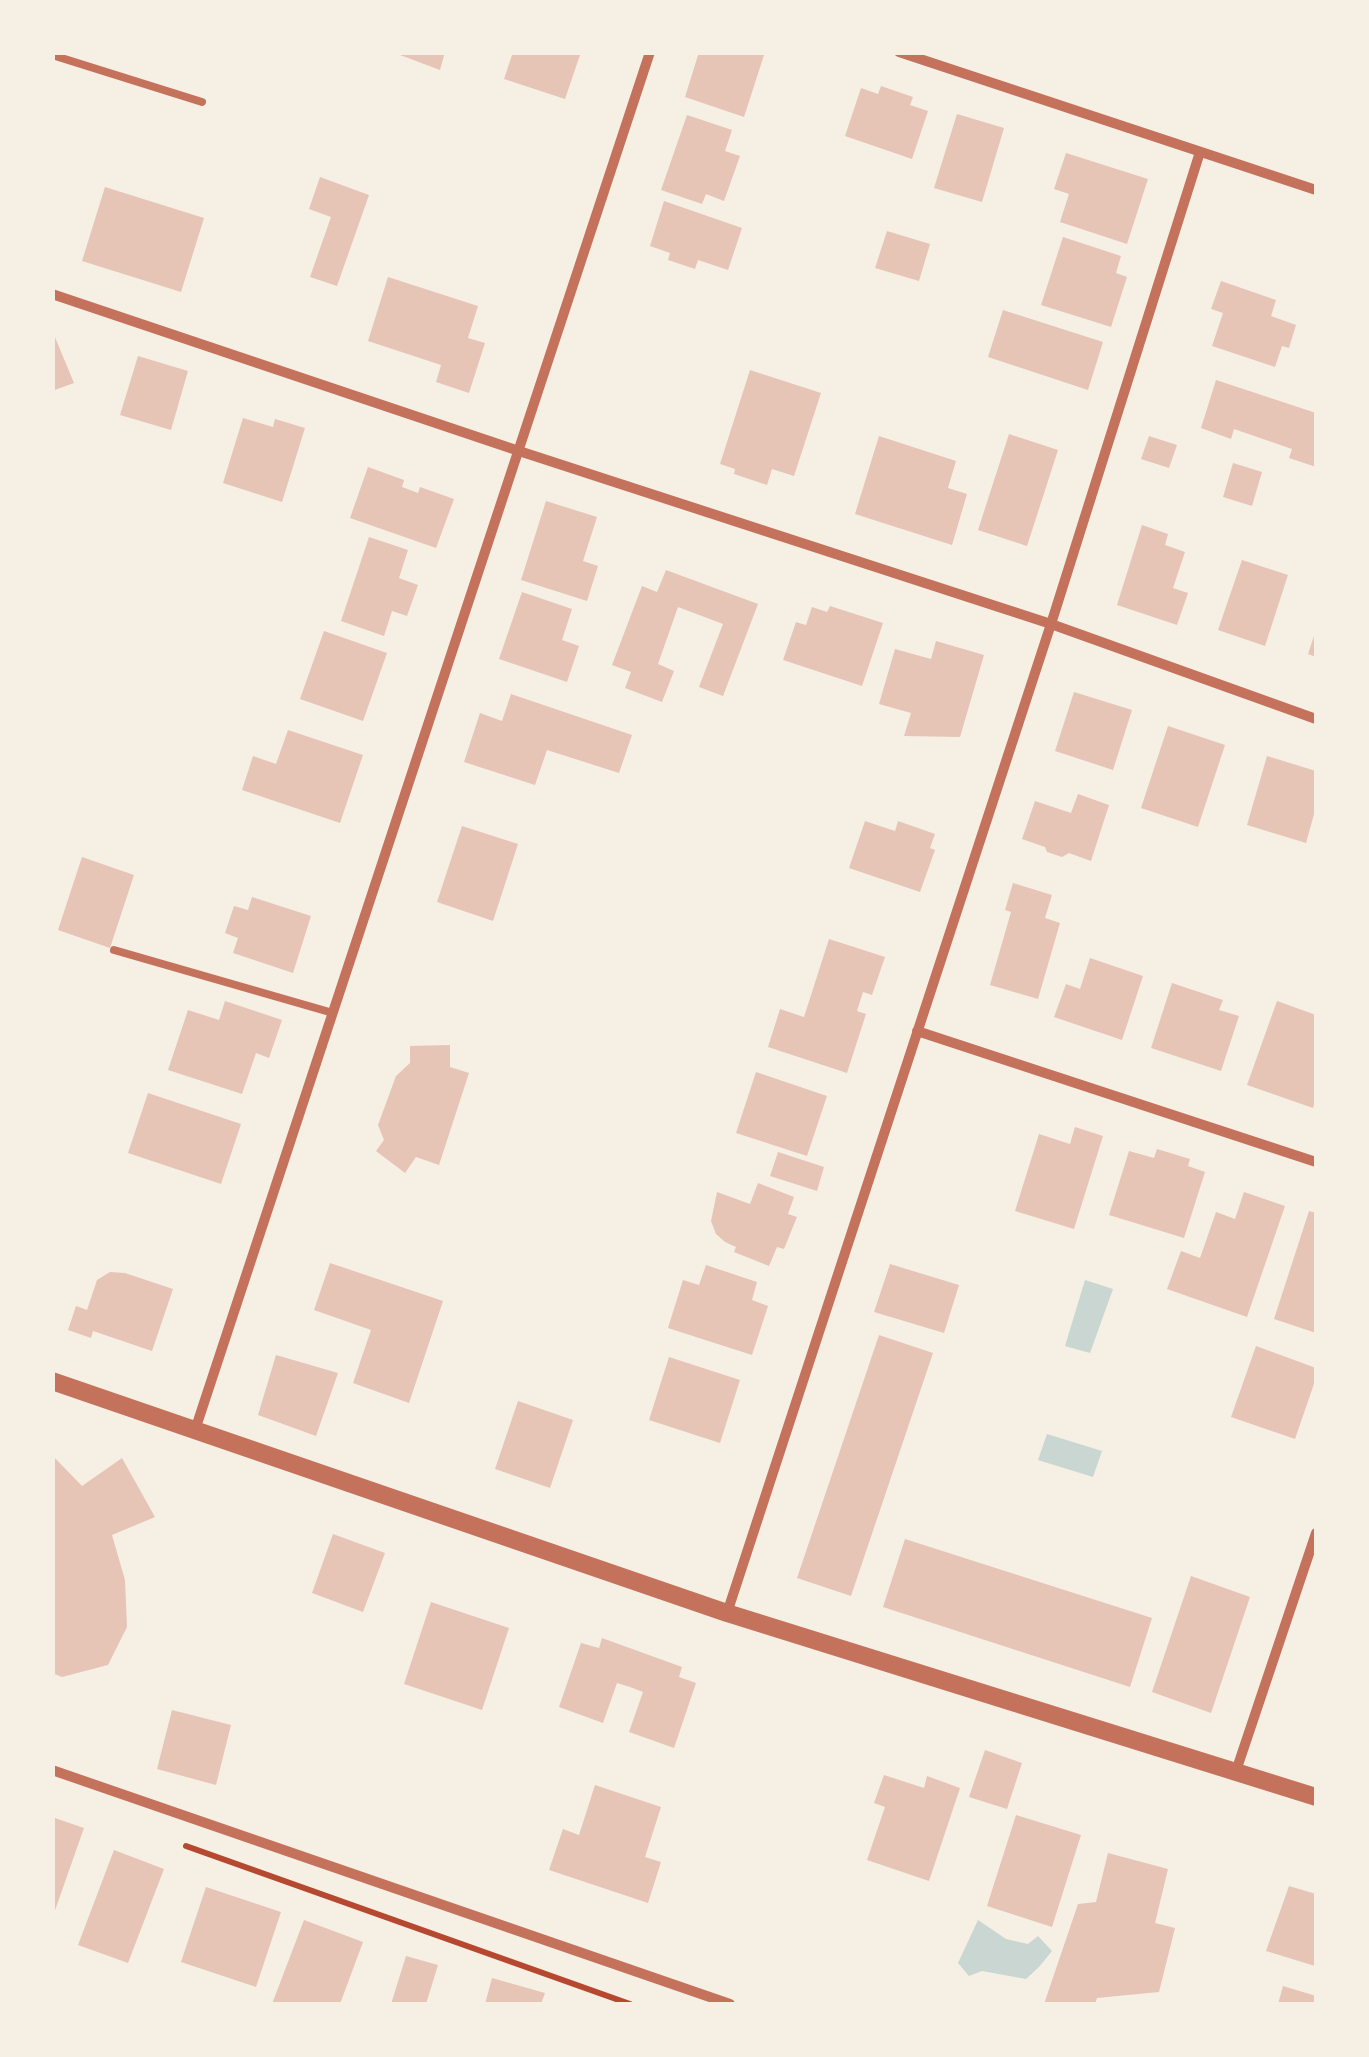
<!DOCTYPE html>
<style>
body{margin:0}
#map{position:relative;width:1369px;height:2057px;overflow:hidden;background:#f6efe4;font-family:Figtree,sans-serif}
canvas{display:block}
.frame{position:absolute;inset:0;border:55px solid #f6efe4;pointer-events:none}
</style>
<div id="map">
<canvas width="1369" height="2057"></canvas>
<div class="frame"></div>
</div>
<script>
const context = document.querySelector('canvas').getContext('2d');
context.lineJoin = 'round';
function fillPath(path, color) { context.fillStyle = color; context.fill(path, 'evenodd'); }
const toPath = rows => new Path2D(rows.map(r => 'M' + r).join(''));
function stroke(path, color, width, dash) { context.strokeStyle = color; context.lineWidth = width; context.lineCap = dash ? 'butt' : 'round'; context.setLineDash(dash || []); context.stroke(path); }
fillPath(toPath([
 [1085,1280,1113,1289,1090,1353,1065,1346],
 [1047,1434,1102,1451,1093,1477,1038,1460],
 [978,1920,1006,1939,1028,1944,1038,1936,1052,1951,1039,1967,1026,1979,982,1971,969,1976,958,1963]
]), '#c9d6d2');
fillPath(toPath([
 [392,52,445,52,440,70],
 [513,52,581,52,565,99,504,79],
 [699,52,765,52,744,117,685,97],
 [881,86,913,97,910,105,928,111,912,159,845,136,861,88,878,94],
 [957,114,1004,128,982,202,934,188],
 [687,115,732,130,725,151,740,156,724,201,706,194,702,204,661,190],
 [1066,153,1148,179,1127,244,1060,222,1069,194,1054,189],
 [320,177,369,195,337,286,310,277,331,217,309,209],
 [105,187,204,218,181,292,82,261],
 [664,201,742,228,728,270,698,260,695,269,668,260,670,253,650,246],
 [887,231,930,244,919,281,875,268],
 [1063,237,1121,256,1116,273,1127,277,1111,327,1041,305],
 [388,277,478,306,468,338,485,343,469,393,436,382,441,365,368,341],
 [1221,281,1276,300,1271,316,1296,325,1289,348,1282,346,1275,367,1212,346,1223,313,1211,309],
 [1003,310,1103,342,1088,390,988,357],
 [52,330,74,383,52,391],
 [138,356,188,371,171,430,120,415],
 [750,370,821,393,794,476,772,469,767,485,734,474,735,469,720,464],
 [1216,380,1316,413,1316,467,1289,458,1292,449,1234,429,1231,439,1201,428],
 [243,418,273,427,275,419,305,428,282,502,223,483],
 [1009,434,1058,450,1027,546,978,530],
 [879,436,956,461,948,488,967,494,952,545,855,514],
 [1149,436,1177,445,1169,468,1141,459],
 [1233,463,1262,472,1252,506,1223,497],
 [368,467,404,480,402,487,418,493,420,487,454,499,436,548,350,518],
 [546,501,597,517,583,561,598,566,587,601,521,580],
 [1142,525,1168,534,1165,545,1185,552,1173,588,1188,593,1177,625,1117,605],
 [369,537,408,550,399,578,418,585,407,616,392,611,384,636,341,621],
 [1242,560,1288,575,1265,646,1218,630],
 [666,570,758,604,723,696,699,687,723,624,678,607,658,664,674,671,662,702,625,688,631,672,612,665,642,586,657,592],
 [522,592,572,609,562,640,579,646,567,682,499,659],
 [830,606,883,623,862,686,783,660,796,622,806,625,812,607,827,612],
 [1316,630,1316,657,1308,654],
 [324,631,387,653,363,721,300,699],
 [936,641,984,655,960,737,904,736,911,713,879,704,895,649,931,659],
 [1074,692,1132,710,1113,770,1055,751],
 [511,694,632,735,619,773,547,750,535,785,464,762,480,713,502,721],
 [1168,726,1225,745,1198,827,1141,808],
 [288,730,363,755,340,823,242,790,253,756,276,764],
 [1267,756,1316,771,1316,807,1306,843,1247,825],
 [1078,794,1109,805,1091,861,1069,853,1062,857,1047,852,1045,847,1022,839,1035,801,1071,813],
 [865,821,895,831,898,821,935,834,930,848,935,850,920,892,849,868],
 [462,826,518,844,493,921,437,902],
 [82,857,134,875,110,948,58,930],
 [1013,883,1052,895,1045,918,1060,923,1038,999,990,985,1011,912,1005,910],
 [252,897,311,916,293,973,233,953,238,938,225,933,234,906,248,910],
 [829,939,885,957,872,995,863,992,857,1011,866,1014,847,1073,768,1047,780,1009,804,1017],
 [1090,958,1143,976,1122,1040,1054,1017,1066,984,1080,989],
 [1172,983,1223,1000,1219,1010,1239,1016,1221,1071,1151,1048],
 [225,1001,282,1020,269,1058,256,1053,242,1094,168,1070,188,1010,219,1020],
 [1277,1001,1316,1015,1316,1098,1313,1108,1247,1085],
 [450,1045,450,1067,469,1073,439,1165,416,1157,405,1173,376,1151,384,1140,378,1125,396,1076,410,1063,410,1046],
 [756,1072,827,1096,807,1156,736,1133],
 [148,1093,241,1124,221,1184,128,1153],
 [1075,1127,1103,1136,1074,1229,1015,1211,1039,1134,1070,1144],
 [1157,1149,1190,1159,1188,1166,1205,1172,1184,1238,1109,1215,1129,1151,1154,1158],
 [778,1152,824,1167,817,1191,770,1176],
 [758,1183,794,1197,788,1214,797,1217,784,1249,777,1247,769,1266,734,1252,736,1247,725,1242,716,1234,711,1221,717,1192,750,1204],
 [1244,1192,1285,1206,1247,1317,1167,1289,1181,1251,1200,1258,1216,1212,1235,1219],
 [1309,1211,1316,1213,1316,1333,1274,1319],
 [330,1263,443,1301,409,1403,353,1383,371,1330,314,1310],
 [890,1264,959,1285,944,1333,874,1312],
 [706,1265,757,1282,752,1300,768,1306,752,1355,668,1328,683,1280,699,1285],
 [110,1272,125,1273,173,1289,152,1351,93,1331,91,1338,68,1330,76,1306,87,1310,97,1280],
 [879,1335,933,1353,851,1596,797,1578],
 [1256,1346,1316,1368,1316,1378,1295,1439,1231,1417],
 [276,1355,338,1373,316,1436,258,1415],
 [669,1357,740,1380,720,1443,649,1420],
 [518,1401,573,1420,550,1488,495,1469],
 [52,1455,82,1486,122,1458,155,1517,112,1535,125,1580,127,1627,108,1665,62,1677,52,1673],
 [333,1534,385,1553,363,1612,312,1593],
 [905,1539,1152,1618,1130,1687,883,1607],
 [1191,1576,1250,1597,1211,1713,1152,1692],
 [431,1602,509,1628,482,1710,404,1684],
 [602,1638,682,1667,679,1677,696,1683,674,1748,629,1732,643,1692,630,1687,617,1683,603,1723,559,1707,581,1643,599,1648],
 [172,1710,231,1725,216,1785,157,1769],
 [985,1750,1022,1763,1007,1809,969,1797],
 [884,1775,924,1788,927,1776,960,1788,929,1881,867,1860,885,1807,874,1803],
 [595,1785,661,1807,645,1857,661,1862,648,1903,549,1870,563,1829,579,1835],
 [1016,1815,1081,1835,1052,1927,987,1906],
 [52,1817,84,1828,53,1916,52,1915],
 [114,1850,164,1869,128,1963,78,1945],
 [1108,1853,1168,1869,1155,1923,1175,1928,1159,1992,1097,1998,1095,2004,1044,2004,1078,1904,1096,1902],
 [1289,1886,1316,1894,1315,1966,1266,1951],
 [206,1887,281,1912,256,1987,181,1962],
 [304,1920,363,1942,340,2004,272,2004],
 [406,1956,438,1965,426,2004,391,2004],
 [492,1978,545,1993,541,2004,485,2004],
 [1283,1986,1316,1996,1316,2004,1278,2004]
]), '#e6c5b7');
stroke(toPath([
 [186,1846,630,2004]
]), '#b5482f', 6);
stroke(toPath([
 [52,55,202,102],
 [114,950,333,1013]
]), '#c5725c', 8);
stroke(toPath([
 [899,52,1316,190],
 [52,294,519,451,1051,624,1316,719],
 [917,1031,1316,1162],
 [195,1430,650,52],
 [727,1613,1051,624,1200,152],
 [52,1770,730,2004],
 [1236,1771,1316,1533]
]), '#c5725c', 10);
stroke(toPath([
 [52,1381,727,1613,1316,1797]
]), '#c5725c', 18);
</script>
